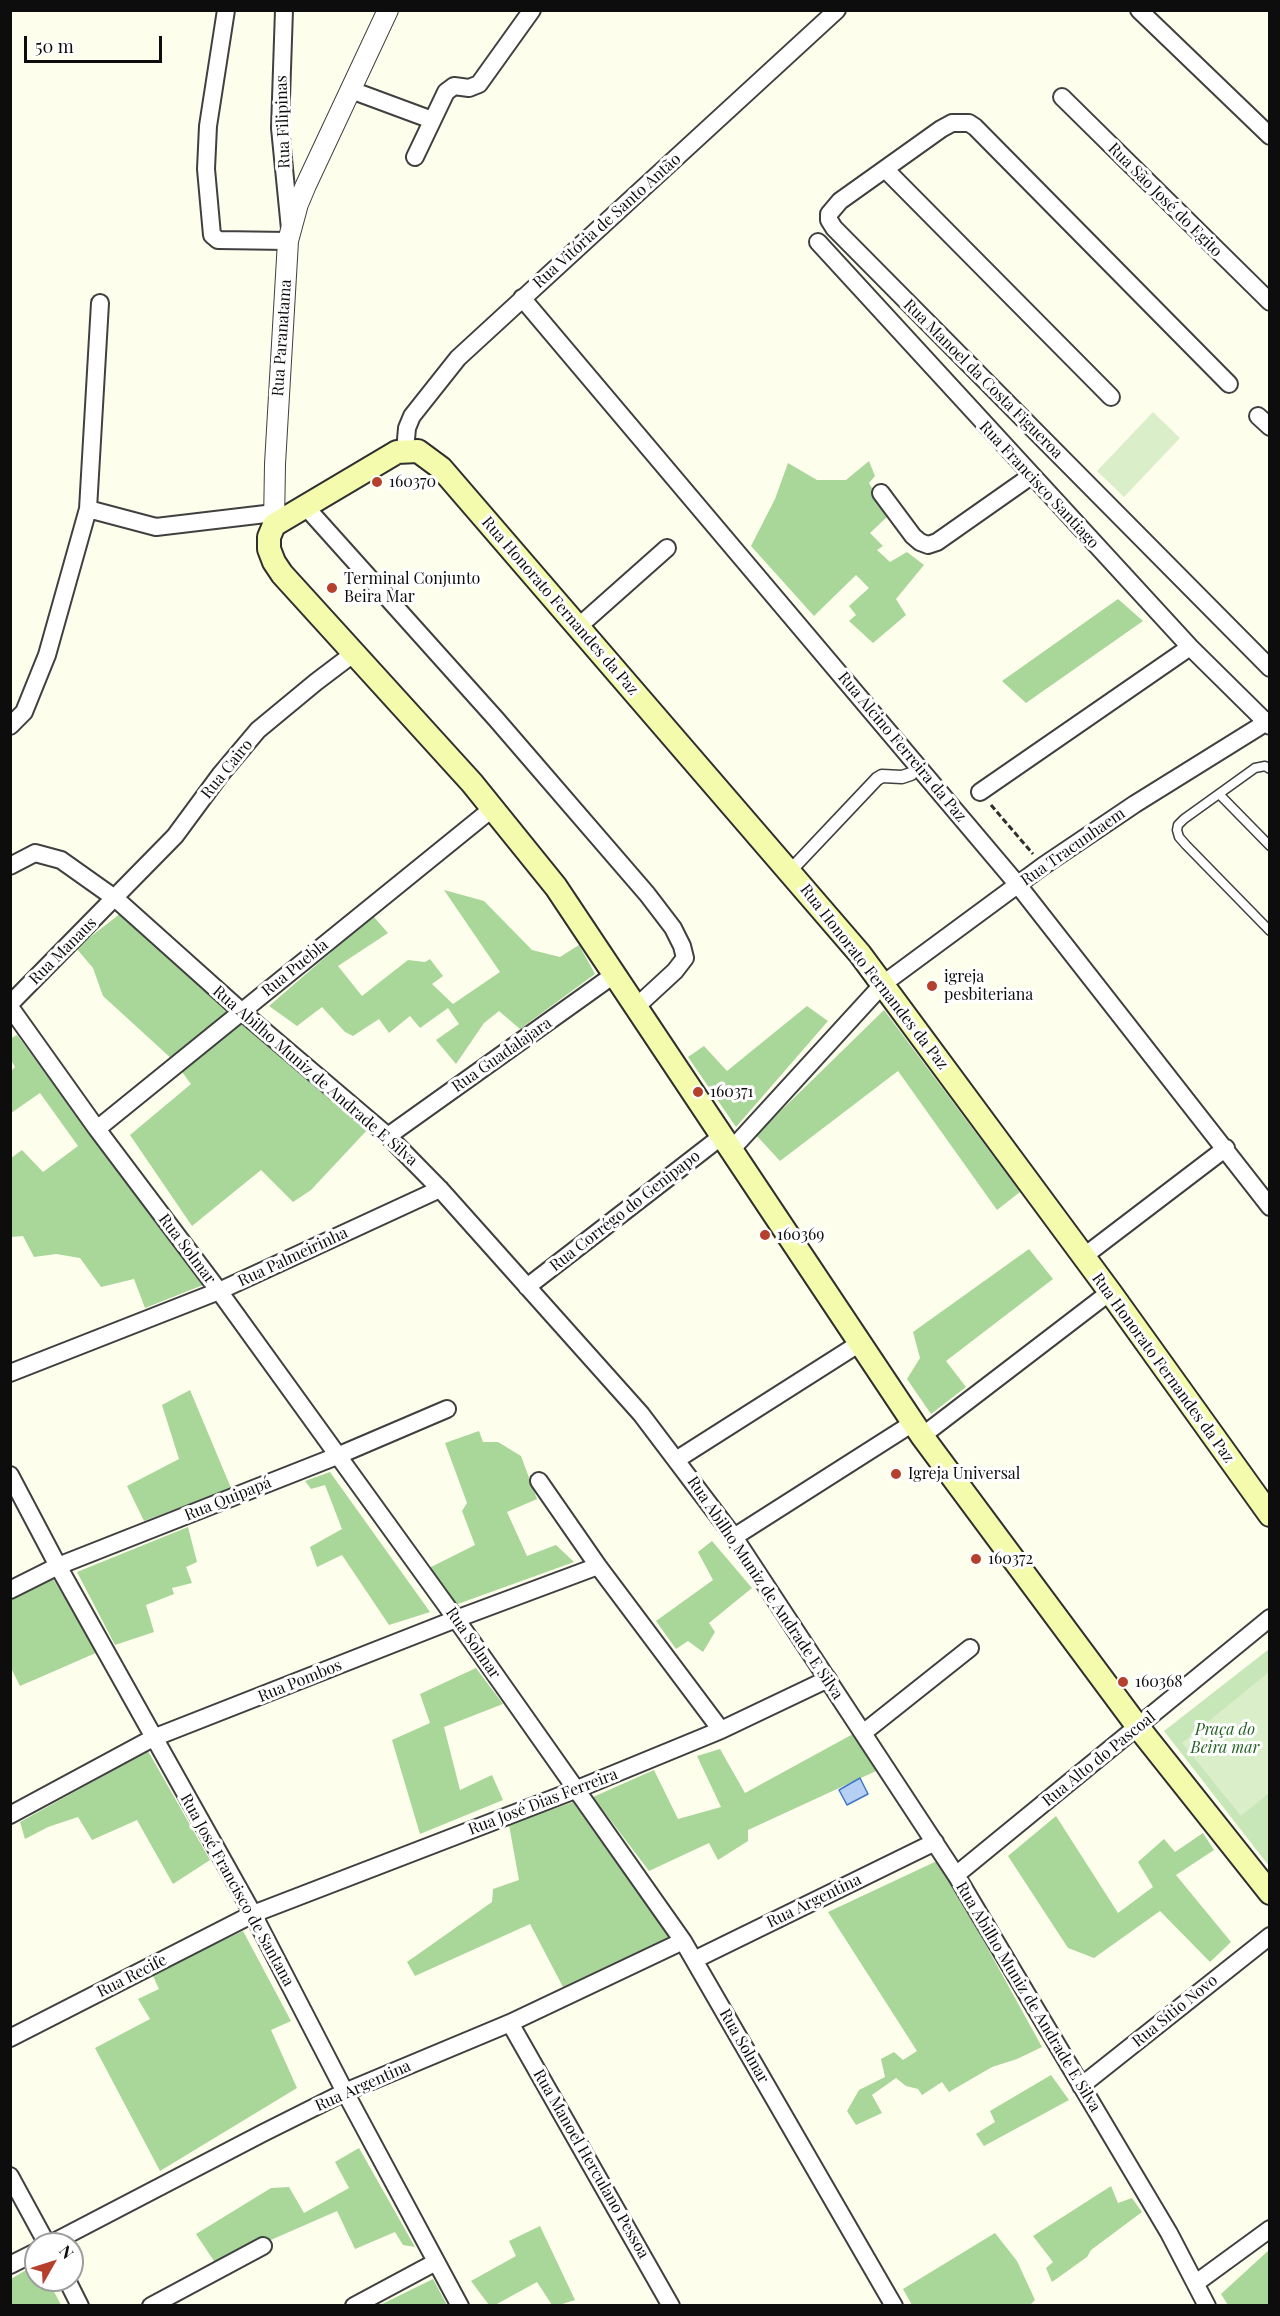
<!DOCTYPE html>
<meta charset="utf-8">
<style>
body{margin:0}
#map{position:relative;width:1280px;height:2316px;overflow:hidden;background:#fefeed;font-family:"Playfair Display",serif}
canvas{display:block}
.frame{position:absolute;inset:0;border:12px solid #0d0d0d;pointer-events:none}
.north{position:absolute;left:24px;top:2232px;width:60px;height:60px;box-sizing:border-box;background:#fff;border:2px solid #9e9e9e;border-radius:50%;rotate:51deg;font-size:16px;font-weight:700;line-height:24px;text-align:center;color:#0d0d0d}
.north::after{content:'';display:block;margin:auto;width:21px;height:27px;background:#b5402c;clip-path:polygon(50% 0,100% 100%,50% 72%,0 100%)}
.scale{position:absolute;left:24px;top:36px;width:138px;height:27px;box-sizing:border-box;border:3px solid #0d0d0d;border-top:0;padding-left:8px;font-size:18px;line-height:21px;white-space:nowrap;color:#0d0d0d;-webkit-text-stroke:4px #fff;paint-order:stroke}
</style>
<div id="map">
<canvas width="1280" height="2316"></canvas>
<div class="frame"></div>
<div class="north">N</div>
<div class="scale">50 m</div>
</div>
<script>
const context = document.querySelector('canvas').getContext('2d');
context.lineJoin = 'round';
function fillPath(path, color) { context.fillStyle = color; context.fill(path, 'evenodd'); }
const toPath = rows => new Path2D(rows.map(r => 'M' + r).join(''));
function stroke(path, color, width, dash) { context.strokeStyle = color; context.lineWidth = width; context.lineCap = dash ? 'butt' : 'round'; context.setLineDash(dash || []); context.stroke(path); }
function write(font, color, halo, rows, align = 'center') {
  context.font = font + ' "Playfair Display",serif'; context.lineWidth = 6; context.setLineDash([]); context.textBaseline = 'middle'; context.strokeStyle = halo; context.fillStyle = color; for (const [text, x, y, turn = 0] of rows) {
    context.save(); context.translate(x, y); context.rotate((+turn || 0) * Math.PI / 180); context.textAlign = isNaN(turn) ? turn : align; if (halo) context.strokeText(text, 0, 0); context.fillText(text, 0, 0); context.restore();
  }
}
fillPath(toPath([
 [1269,1649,1269,1866,1164,1731]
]), '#c8e7b9');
fillPath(toPath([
 [869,461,875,476,869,483,888,516,870,533,883,546,877,550,890,562,907,552,924,565,896,599,906,615,873,643,849,621,856,615,849,606,869,588,856,575,814,616,751,546,775,499,788,463,817,480,846,480],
 [1118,599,1143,621,1026,703,1002,681],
 [444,890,484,901,532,950,560,957,579,945,595,974,520,1029,499,1011,484,1023,456,1064,436,1040,459,1024,448,1008,420,1028,410,1016,389,1033,379,1019,353,1036,345,1032,322,1007,297,1026,269,1006,373,916,388,933,338,966,362,996,408,960,425,962,430,959,443,976,432,984,453,1004,500,972],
 [121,913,230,1012,173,1060,103,996,93,968,76,948],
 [807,1006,828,1021,736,1127,688,1057,704,1046,727,1071],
 [884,1010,1020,1192,997,1210,898,1071,780,1161,756,1135],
 [242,1020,369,1128,311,1190,293,1202,261,1170,192,1226,130,1135,191,1084,179,1068],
 [17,1035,203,1285,145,1308,134,1279,101,1287,80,1258,56,1254,34,1257,23,1236,11,1237,11,1158,22,1150,43,1172,78,1146,40,1093,11,1113,11,1071,15,1067,11,1060,10,1039],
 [1029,1249,1053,1279,946,1361,966,1387,931,1414,907,1379,920,1358,913,1332],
 [190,1390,231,1488,144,1521,127,1486,179,1459,162,1405],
 [479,1431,483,1442,498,1442,521,1456,537,1499,507,1512,527,1556,556,1545,574,1562,455,1605,429,1568,475,1545,462,1511,467,1503,445,1443],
 [330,1472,430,1612,389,1625,342,1555,317,1567,310,1547,342,1529,325,1485,311,1489,305,1481],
 [188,1527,197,1562,186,1567,192,1583,172,1588,174,1594,146,1605,154,1632,115,1645,77,1572],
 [712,1541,752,1588,709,1623,715,1632,703,1652,688,1641,676,1649,656,1621,713,1580,698,1552],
 [52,1577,98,1652,20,1686,11,1668,10,1600],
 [476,1668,503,1704,444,1727,460,1790,492,1775,503,1800,420,1834,392,1740,430,1723,420,1694],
 [853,1734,876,1771,748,1830,748,1841,718,1860,709,1843,649,1871,593,1797,654,1770,678,1819,721,1807,697,1756,720,1749,745,1793],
 [148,1751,210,1860,173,1884,137,1820,92,1840,78,1817,48,1827,25,1839,20,1822],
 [573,1802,669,1937,563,1987,530,1924,415,1976,407,1962,492,1902,493,1889,519,1880,509,1825],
 [1056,1816,1118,1913,1153,1887,1138,1862,1164,1839,1175,1852,1203,1833,1214,1850,1176,1875,1231,1942,1210,1962,1160,1911,1094,1958,1068,1948,1008,1856],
 [939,1860,1042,2047,1017,2059,992,2067,949,2092,942,2082,922,2095,918,2089,906,2086,896,2078,872,2095,882,2113,856,2125,847,2111,859,2090,885,2077,881,2059,894,2052,903,2060,917,2051,828,1912],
 [243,1931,291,2021,271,2030,297,2088,160,2171,95,2048,150,2019,138,1999,159,1989,153,1976,157,1972],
 [1051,2075,1069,2100,984,2146,976,2134,995,2122,990,2111],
 [359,2148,415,2247,403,2245,395,2232,355,2249,337,2211,216,2264,196,2234,271,2188,289,2187,304,2213,349,2188,335,2162],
 [1111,2186,1118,2203,1132,2198,1142,2212,1091,2250,1087,2257,1052,2282,1046,2268,1053,2262,1033,2236],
 [540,2226,575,2300,559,2305,552,2305,537,2282,495,2305,489,2305,471,2281,516,2256,509,2241],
 [995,2233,1017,2261,1035,2300,1030,2305,912,2305,903,2289],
 [1269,2250,1269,2305,1228,2305,1221,2294],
 [36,2264,36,2280,48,2280,61,2305,11,2305,11,2279],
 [433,2279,447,2305,380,2305]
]), '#a9d699');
fillPath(toPath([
 [1153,412,1180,438,1124,497,1097,471],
 [1269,1672,1269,1793,1241,1816,1182,1743]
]), '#dbeeca');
const water = toPath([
 [860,1778,868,1794,847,1805,839,1790,860,1778]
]);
fillPath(water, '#b5d0f3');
stroke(water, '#4077c6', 1.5);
const service = toPath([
 [1270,769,1265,766,1255,768,1184,819,1178,825,1177,830,1179,837,1186,845,1270,931],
 [1220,795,1270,846]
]);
const pedestrian = toPath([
 [790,871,877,779,882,776,902,777,911,774]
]);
const minor = toPath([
 [226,10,208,126,206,169,212,235,218,240,288,241],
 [284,10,280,128,290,229],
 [1139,10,1270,136],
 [351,90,432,120],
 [1062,97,1270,302],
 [415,157,446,92,454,86,469,88,479,84,532,10],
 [885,169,1111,397],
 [818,242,1190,647,1270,726],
 [522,298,1018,885,1270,1207],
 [1229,384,975,127,969,123,952,123,941,129,840,201,829,214,829,220,834,228,1270,668],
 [1258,416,1270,427],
 [405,451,407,428,412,416,458,358,837,10],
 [881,493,913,536,920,542,928,545,937,542,1031,476],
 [305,506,496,719,647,894,673,928,682,946,685,958,675,971,636,1007],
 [88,509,156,527,274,513],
 [578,627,667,548],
 [10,726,24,712,47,655,88,509,100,303],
 [980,792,1190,647],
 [10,866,35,853,61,860,116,899,241,1011,388,1136,440,1189,641,1414,734,1537,956,1875,1169,2233,1207,2306],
 [10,1004,175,836,220,775,258,730,316,682,353,654],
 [10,1007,97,1129,219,1291,456,1619,683,1941,894,2306],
 [97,1129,493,808],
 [388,1136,615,974],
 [732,1149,883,984,1043,866,1135,804,1270,720],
 [1083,1257,1226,1148],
 [527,1287,722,1136],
 [10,1373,219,1291,440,1189],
 [922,1436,1110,1292],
 [676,1460,860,1343],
 [10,1475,58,1566,253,1914,345,2092,460,2306],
 [539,1481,598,1566,721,1730],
 [734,1537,913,1423],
 [10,1590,58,1566,337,1456,447,1409],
 [863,1733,970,1648],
 [10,1815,153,1738,456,1619,598,1566],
 [956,1875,1270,1618],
 [694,1960,935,1842],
 [510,2023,671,2306],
 [10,2038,253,1914,575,1790,721,1730,828,1679],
 [1081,2086,1270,1936],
 [10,2176,47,2244],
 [50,2244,263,2133,345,2092,510,2023,683,1941],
 [10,2265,36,2252],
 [67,2280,80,2306],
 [1196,2283,1270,2229],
 [151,2306,263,2246],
 [354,2306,436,2262]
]);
const tertiary = toPath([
 [274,525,275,464,288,241,298,204,306,185,388,10]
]);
const secondary = toPath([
 [1270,1515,1110,1292,860,954,441,468,418,451,397,452,274,525,269,537,269,549,274,562,282,574,472,783,556,887,922,1436,1138,1727,1270,1893]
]);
stroke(service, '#404040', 11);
stroke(pedestrian, '#404040', 15);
stroke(minor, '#404040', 20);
stroke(tertiary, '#404040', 22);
stroke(secondary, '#2f2f2f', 26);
stroke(toPath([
 [991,805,1033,854]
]), '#2f2f2f', 3, [6, 3]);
stroke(service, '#fff', 8);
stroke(pedestrian, '#fff', 12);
stroke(minor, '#fff', 16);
stroke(tertiary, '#fff', 20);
stroke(secondary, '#f4fbac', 22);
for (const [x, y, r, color] of [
 [377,482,6,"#b5402c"],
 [332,588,6,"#b5402c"],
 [932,986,6,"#b5402c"],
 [698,1092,6,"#b5402c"],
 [765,1235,6,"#b5402c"],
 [896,1474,6,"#b5402c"],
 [976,1559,6,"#b5402c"],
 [1123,1682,6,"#b5402c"]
]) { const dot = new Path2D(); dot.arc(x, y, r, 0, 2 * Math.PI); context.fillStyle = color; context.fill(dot); stroke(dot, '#fff', 2); }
write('16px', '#0d0d0d', '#fff', [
 ["Rua Filipinas",283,122,-92],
 ["Rua São José do Egito",1165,200,45],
 ["Rua Vitória de Santo Antão",607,221,-42],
 ["Rua Paranatama",282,338,-86],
 ["Rua Manoel da Costa Figueroa",983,379,45],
 ["Rua Francisco Santiago",1039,485,47],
 ["Rua Honorato Fernandes da Paz",560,606,49],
 ["Rua Alcino Ferreira da Paz",902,747,50],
 ["Rua Cairo",227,769,-51],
 ["Rua Tracunhaem",1073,847,-35],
 ["Rua Manaus",63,951,-45],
 ["Rua Puebla",295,968,-39],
 ["Rua Honorato Fernandes da Paz",874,977,52],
 ["Rua Guadalajara",502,1055,-35],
 ["Rua Abilho Muniz de Andrade E Silva",315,1076,41],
 ["Rua Corrégo do Genipapo",625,1211,-38],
 ["Rua Solmar",187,1249,53],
 ["Rua Palmeirinha",293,1257,-25],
 ["Rua Honorato Fernandes da Paz",1163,1368,54],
 ["Rua Quipapá",228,1499,-22],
 ["Rua Abilho Muniz de Andrade E Silva",765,1588,56],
 ["Rua Solmar",473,1643,55],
 ["Rua Pombos",300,1681,-22],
 ["Rua Alto do Pascoal",1099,1759,-39],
 ["Rua José Dias Ferreira",543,1802,-21],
 ["Rua José Francisco de Santana",237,1890,61],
 ["Rua Argentina",814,1901,-26],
 ["Rua Recife",132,1976,-27],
 ["Rua Abilho Muniz de Andrade E Silva",1028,1997,59],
 ["Rua Sítio Novo",1175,2011,-39],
 ["Rua Solmar",744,2046,60],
 ["Rua Argentina",363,2086,-24],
 ["Rua Manoel Herculano Pessoa",591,2164,60]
]);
write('16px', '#0d0d0d', '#fff', [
 ["160370",389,482],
 ["Terminal Conjunto",344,579],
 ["Beira Mar",344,597],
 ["igreja",944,977],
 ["pesbiteriana",944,995],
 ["160371",710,1092],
 ["160369",777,1235],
 ["Igreja Universal",908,1474],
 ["160372",988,1559],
 ["160368",1135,1682]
], 'left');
write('italic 16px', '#226121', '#fff', [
 ["Praça do",1225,1730],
 ["Beira mar",1225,1748]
]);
</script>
